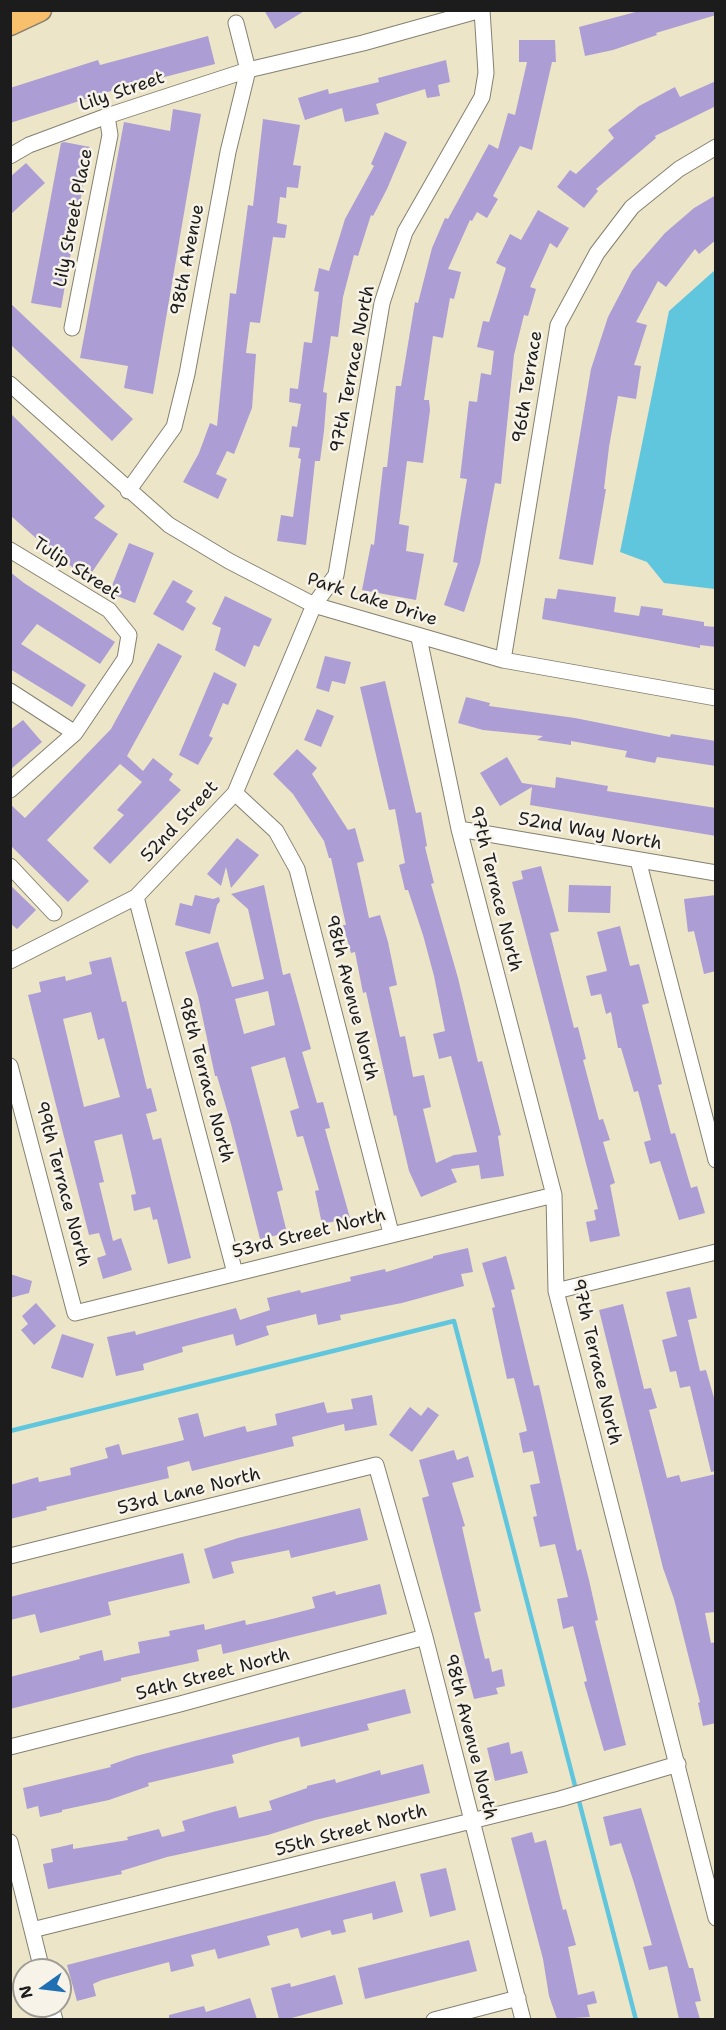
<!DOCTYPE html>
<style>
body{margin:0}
#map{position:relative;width:726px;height:2030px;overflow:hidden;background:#ede5c7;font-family:"Shantell Sans",sans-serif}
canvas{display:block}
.frame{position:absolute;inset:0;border:12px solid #1c1c1c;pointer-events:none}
.north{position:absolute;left:12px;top:1958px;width:60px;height:60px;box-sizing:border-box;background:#f7f3e8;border:2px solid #9f9d96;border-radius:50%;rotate:256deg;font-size:16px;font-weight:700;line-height:24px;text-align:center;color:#1c1c1c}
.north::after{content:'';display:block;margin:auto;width:21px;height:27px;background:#1f6fb2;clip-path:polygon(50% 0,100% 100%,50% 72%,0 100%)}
</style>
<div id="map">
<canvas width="726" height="2030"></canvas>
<div class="frame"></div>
<div class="north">N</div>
</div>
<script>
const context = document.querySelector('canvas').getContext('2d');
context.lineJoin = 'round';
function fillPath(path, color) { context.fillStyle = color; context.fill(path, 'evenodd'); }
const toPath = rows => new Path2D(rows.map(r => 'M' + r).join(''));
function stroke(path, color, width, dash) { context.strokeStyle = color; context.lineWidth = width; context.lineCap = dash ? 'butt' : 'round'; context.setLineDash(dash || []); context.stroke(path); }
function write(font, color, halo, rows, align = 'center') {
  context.font = font + ' "Shantell Sans",sans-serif'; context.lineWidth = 5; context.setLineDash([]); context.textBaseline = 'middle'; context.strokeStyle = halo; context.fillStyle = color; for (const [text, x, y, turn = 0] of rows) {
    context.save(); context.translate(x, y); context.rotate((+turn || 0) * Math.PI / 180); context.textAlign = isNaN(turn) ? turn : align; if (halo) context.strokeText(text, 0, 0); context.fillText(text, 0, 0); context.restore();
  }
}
fillPath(toPath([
 [715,270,715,589,664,583,647,562,620,552,669,311]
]), '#60c6de');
stroke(toPath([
 [10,1431,454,1321,636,2020]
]), '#60c6de', 4.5);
fillPath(toPath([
 [264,10,306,10,275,29],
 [643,10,716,10,716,15,656,33,657,35,613,50,585,56,579,27],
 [208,36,215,64,114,90,10,123,10,88,98,60,100,65],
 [519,40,555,40,556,62,552,62,532,150,520,146,493,196,498,199,487,218,477,212,472,221,470,220,448,269,461,272,454,299,450,298,443,338,433,336,424,400,429,400,430,410,423,463,407,461,399,524,409,526,406,551,424,554,416,600,362,590,371,544,374,545,383,467,387,467,396,386,401,386,415,302,418,303,432,248,445,218,448,219,489,144,498,149,508,113,515,115,527,62,519,62],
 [446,60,450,82,438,85,440,96,427,98,425,89,376,104,379,114,345,122,342,108,305,120,298,98,328,89,329,94,379,82,378,78],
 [716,81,716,106,655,136,656,138,596,189,598,191,584,208,557,187,570,170,576,174,614,138,608,130,639,106,675,87,680,97],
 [173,109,201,114,153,394,124,388,128,366,80,358,124,122,170,131],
 [263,119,300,125,293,165,301,166,298,188,287,187,286,198,280,197,277,223,287,225,285,238,273,237,260,323,250,322,246,353,256,354,252,408,234,454,227,451,216,474,227,479,218,499,183,482,199,453,210,423,217,426,230,293,236,294,248,205,253,206],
 [385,132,407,142,387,189,373,216,371,215,358,256,354,255,343,297,338,337,331,336,323,392,327,393,324,431,320,461,315,461,306,545,277,541,281,515,293,517,301,459,298,458,300,448,289,447,292,426,297,427,301,404,289,402,290,388,298,389,304,342,312,343,319,292,314,291,319,268,329,271,345,219,374,166,371,164],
 [64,142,90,147,61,308,31,303,61,143],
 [26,163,45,183,10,215,10,177],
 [716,195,716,240,699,254,695,249,666,287,658,281,636,322,647,325,634,365,641,366,636,399,618,396,609,447,604,489,606,489,593,565,559,559,591,369,608,317,632,271,665,233,694,208],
 [538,210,569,228,557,248,550,243,530,287,536,289,528,316,524,315,514,355,501,484,495,483,480,563,464,612,444,605,458,563,453,562,467,479,460,478,469,401,477,402,481,373,491,375,494,351,477,347,483,321,489,322,506,268,496,263,510,234,521,240],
 [10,303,133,419,112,441,10,344],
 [10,413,105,506,94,518,118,534,88,578,55,555,10,515],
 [129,543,154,553,135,603,109,593],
 [10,572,24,583,115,642,100,664,37,624,21,644,86,685,72,707,10,669],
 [173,580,193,591,186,602,196,608,183,631,153,614],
 [558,589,616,597,614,612,639,616,641,606,663,609,662,615,704,622,704,626,716,627,716,647,700,645,700,648,542,619,545,598,556,599],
 [225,596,272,619,259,647,254,645,245,667,215,650,221,628,212,624],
 [158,643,182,656,127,756,143,771,153,758,173,774,169,780,181,790,110,864,93,848,124,815,117,810,142,782,120,764,47,840,89,881,68,902,10,845,10,804,25,818,111,729],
 [325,656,351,662,345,684,332,681,329,692,316,688],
 [214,672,237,684,228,705,223,703,209,736,213,738,198,765,179,755],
 [385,681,416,813,421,812,427,846,425,847,434,883,431,884,458,978,478,1062,482,1061,501,1135,498,1136,504,1176,481,1179,479,1165,451,1169,457,1182,421,1197,409,1171,396,1115,394,1116,366,992,363,993,355,952,351,953,343,925,346,925,331,858,329,858,324,841,293,794,273,774,297,749,317,768,312,774,348,830,355,828,364,861,357,863,369,918,380,915,388,942,397,985,389,987,400,1037,405,1036,413,1077,424,1075,431,1107,423,1109,436,1163,454,1155,477,1152,451,1056,439,1059,433,1034,445,1031,434,976,423,935,408,890,405,890,399,865,405,863,395,809,389,810,360,687],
 [466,697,490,703,489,706,575,718,670,737,671,734,716,741,716,766,657,757,655,763,625,757,627,751,571,741,571,745,537,740,543,736,483,730,458,723],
 [317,709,334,716,321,747,304,740],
 [23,720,42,742,10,770,10,730],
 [507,757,522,783,555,788,556,777,608,786,607,791,716,808,716,836,530,805,532,787,500,806,480,773],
 [237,838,259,855,231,888,226,867,221,886,207,874],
 [541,866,559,931,550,933,574,1028,578,1027,586,1059,583,1060,599,1120,603,1119,610,1140,603,1142,615,1183,610,1185,620,1236,590,1242,586,1222,596,1220,594,1210,598,1209,512,882,523,879,521,871],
 [10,885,36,910,17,929,10,923],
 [264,885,283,975,290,973,311,1049,302,1052,317,1103,323,1102,330,1128,325,1129,350,1218,322,1224,315,1191,319,1190,303,1136,297,1137,290,1111,299,1108,285,1057,251,1067,283,1190,277,1192,287,1233,260,1239,231,1124,217,1076,215,1076,198,996,185,952,218,942,232,987,264,979,248,909,231,894],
 [268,991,275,1025,244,1034,235,999],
 [569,885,611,886,610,913,568,912],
 [195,895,213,899,219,897,220,901,217,905,210,934,175,925,180,903,192,906],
 [716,895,716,971,704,974,694,931,688,932,684,899],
 [620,926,630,966,639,964,649,1003,642,1005,662,1084,658,1085,671,1134,675,1133,691,1188,697,1186,705,1213,679,1220,660,1161,650,1164,644,1142,651,1140,638,1091,634,1092,621,1048,618,1048,611,1012,606,1014,601,994,591,996,586,976,607,971,597,932],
 [111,957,122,1002,126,1001,147,1089,151,1088,157,1111,146,1114,153,1140,161,1138,191,1258,168,1264,157,1219,153,1220,150,1207,134,1211,131,1195,136,1194,122,1134,94,1141,104,1182,99,1183,113,1241,121,1238,132,1270,103,1279,97,1258,106,1255,99,1233,89,1235,28,995,41,992,39,982,65,976,66,981,92,974,89,962],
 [91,1012,98,1040,104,1038,120,1097,84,1107,63,1019],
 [468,1248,473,1272,461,1274,464,1286,402,1303,340,1315,341,1320,318,1325,316,1314,266,1326,269,1335,236,1346,233,1334,182,1347,183,1352,143,1364,144,1370,116,1376,107,1337,135,1331,136,1335,236,1308,240,1320,270,1310,267,1298,300,1290,301,1293,351,1281,350,1277,385,1269,386,1272,433,1258,433,1256],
 [506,1256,515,1289,511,1290,534,1386,539,1385,577,1551,581,1549,589,1580,598,1620,595,1621,626,1745,604,1751,584,1682,587,1681,573,1626,563,1629,557,1599,568,1597,555,1544,540,1547,533,1517,537,1516,530,1485,540,1483,533,1451,523,1453,519,1433,527,1431,514,1378,507,1379,492,1308,495,1307,482,1263],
 [10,1274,32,1281,29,1293,10,1298],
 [690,1287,697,1318,688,1320,700,1371,706,1370,716,1405,716,1471,711,1472,690,1386,680,1388,676,1371,670,1372,662,1340,677,1336,666,1292],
 [36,1303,56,1326,34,1345,21,1330,28,1324,22,1316],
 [623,1304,644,1389,651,1388,657,1408,649,1410,667,1478,679,1475,681,1482,716,1474,716,1612,705,1613,711,1643,716,1642,716,1723,703,1726,698,1703,700,1702,674,1599,663,1568,599,1310],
 [62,1334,94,1344,83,1378,51,1368],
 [372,1395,377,1425,345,1431,344,1424,292,1437,294,1446,192,1471,189,1461,167,1467,169,1478,46,1507,47,1510,10,1519,10,1485,38,1477,39,1482,71,1475,70,1468,108,1458,105,1448,119,1444,122,1455,184,1440,178,1418,198,1413,204,1437,245,1426,247,1432,277,1425,275,1414,324,1402,327,1413,353,1409,351,1399],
 [410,1407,421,1416,428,1407,439,1415,412,1452,389,1435],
 [454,1450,457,1460,468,1456,474,1477,452,1483,465,1526,462,1527,481,1611,474,1613,485,1659,489,1658,492,1672,502,1669,505,1686,496,1688,498,1694,474,1699,422,1498,429,1496,419,1460],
 [360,1508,368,1540,291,1558,289,1550,231,1562,234,1573,213,1579,204,1549,238,1538],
 [183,1553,190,1583,108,1602,111,1615,40,1633,35,1614,10,1620,10,1597],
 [380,1584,387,1614,223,1654,221,1644,197,1650,199,1661,121,1678,121,1681,10,1709,10,1677,80,1659,79,1656,102,1650,104,1661,130,1655,140,1653,138,1642,170,1636,169,1631,204,1624,205,1630,245,1620,246,1625,272,1619,315,1608,312,1597,335,1591,336,1595],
 [405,1689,411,1713,367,1724,369,1730,301,1747,299,1737,275,1743,232,1755,234,1763,148,1783,149,1786,109,1800,62,1810,62,1812,40,1817,38,1806,27,1809,23,1788,111,1767,110,1765,136,1756,194,1741],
 [509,1742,511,1754,522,1751,528,1773,495,1781,487,1748],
 [423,1764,430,1793,315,1820,268,1835,167,1857,121,1871,122,1874,48,1889,43,1864,53,1862,51,1849,73,1844,73,1849,128,1840,127,1837,159,1829,162,1837,185,1831,182,1821,213,1812,236,1806,239,1818,272,1810,269,1801,307,1788,307,1786,335,1779,336,1783,380,1770,381,1775],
 [641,1808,689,1968,693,1968,701,2001,695,2002,700,2019,679,2019,667,1966,649,1970,643,1947,652,1945,634,1883,621,1843,610,1846,603,1817],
 [532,1832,535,1843,546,1840,563,1910,566,1909,576,1945,568,1947,578,1995,594,1991,597,2003,587,2005,590,2017,557,2019,549,1996,543,1959,511,1838],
 [446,1868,456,1910,430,1917,420,1874],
 [395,1881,403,1912,373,1920,372,1913,343,1920,346,1932,332,1935,330,1930,301,1938,298,1928,267,1936,270,1945,218,1959,215,1949,191,1955,194,1966,171,1972,169,1962,102,1980,93,1984,96,1996,77,2001,67,1965],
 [469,1940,477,1971,365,1999,358,1968],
 [335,1975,343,2004,288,2019,279,2019,271,1988,290,1983,291,1987],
 [250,1998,257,2019,169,2019,169,2015,204,2006,206,2012]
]), '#ac9ed5');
const street = toPath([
 [10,156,29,145,107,116,248,70,363,43,481,10],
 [72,328,110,135,107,116],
 [10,384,169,525,229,561,314,605,503,660,716,698],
 [128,491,174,427,187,374,228,152,248,70,236,23],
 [10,550,109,610,129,635,125,659,75,733,10,790],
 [419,638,459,829,554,1195,556,1291,716,1918],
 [503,660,558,325,597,253,632,207,679,169,716,147],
 [10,691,75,733],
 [235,793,276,831,297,869,391,1233],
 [459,829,716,873],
 [638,860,716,1160],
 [10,866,54,913],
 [136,897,235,1273],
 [10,961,136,897,235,793,314,605,336,575,382,303,405,232,482,97,486,73,482,10],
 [10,1066,75,1313,554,1195],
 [556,1291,716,1252],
 [10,1556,376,1465,425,1637,523,2020],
 [10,1747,180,1704,425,1637],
 [10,1842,42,1970],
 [32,1930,560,1799,678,1764],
 [51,2006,55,2020],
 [434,2020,518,1998]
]);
const primary = toPath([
 [10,24,40,10]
]);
stroke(street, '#848072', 17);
stroke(primary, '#848072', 25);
stroke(street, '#fff', 15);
stroke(primary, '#f8bf6c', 22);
write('18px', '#1c1c1c', '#f7f3e8', [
 ["Lily Street",122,92,-19],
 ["Lily Street Place",74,218,-79],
 ["98th Avenue",188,260,-79],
 ["97th Terrace North",353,369,-79],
 ["96th Terrace",528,387,-81],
 ["Tulip Street",76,569,33],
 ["Park Lake Drive",372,600,18],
 ["52nd Street",180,822,-47],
 ["52nd Way North",590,832,10],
 ["97th Terrace North",495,889,76],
 ["98th Avenue North",351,998,76],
 ["98th Terrace North",205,1080,75],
 ["99th Terrace North",62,1184,75],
 ["53rd Street North",309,1234,-14],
 ["97th Terrace North",596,1362,77],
 ["53rd Lane North",189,1492,-14],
 ["54th Street North",213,1675,-15],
 ["98th Avenue North",470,1737,76],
 ["55th Street North",351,1831,-15]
]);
</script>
